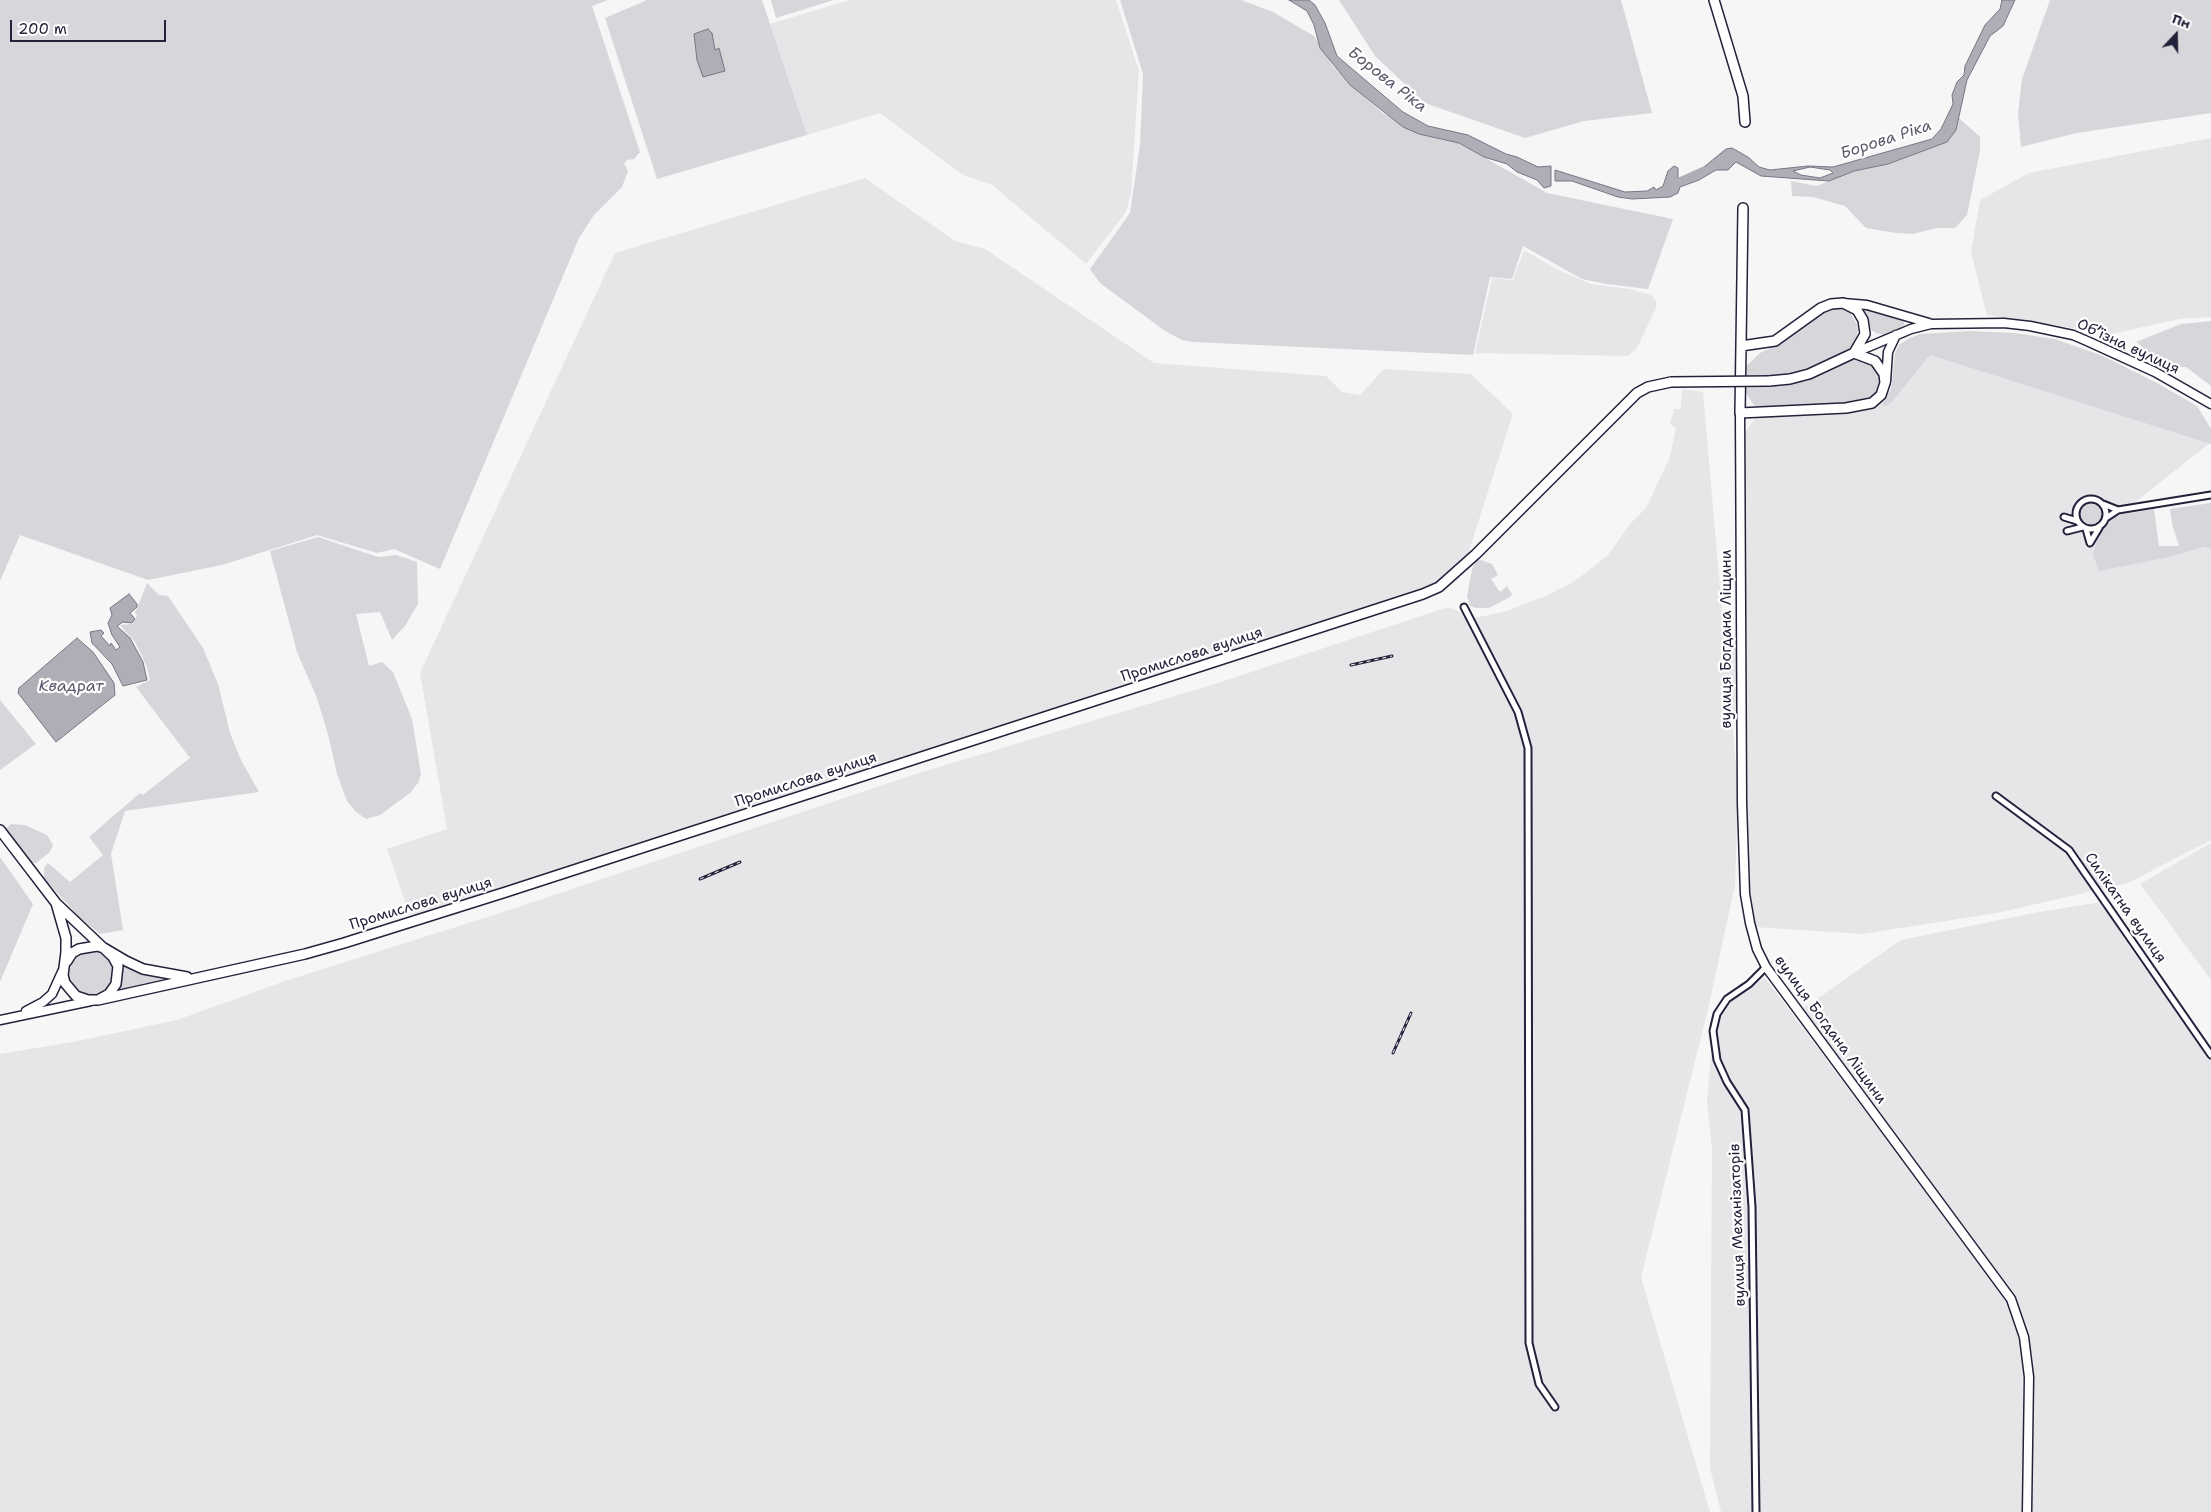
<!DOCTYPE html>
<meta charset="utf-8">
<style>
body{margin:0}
#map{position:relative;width:2211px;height:1512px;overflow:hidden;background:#f6f6f7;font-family:"Shantell Sans",sans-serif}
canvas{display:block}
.north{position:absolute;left:2151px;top:10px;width:50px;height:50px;-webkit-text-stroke:4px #fff;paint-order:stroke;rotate:21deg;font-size:14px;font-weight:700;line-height:20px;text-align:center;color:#22223b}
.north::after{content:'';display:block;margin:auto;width:18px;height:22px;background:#22223b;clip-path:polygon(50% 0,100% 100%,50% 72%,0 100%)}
.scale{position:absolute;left:10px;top:20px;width:156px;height:22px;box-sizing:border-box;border:2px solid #22223b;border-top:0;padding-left:6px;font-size:15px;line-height:18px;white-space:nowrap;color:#22223b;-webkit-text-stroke:4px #fff;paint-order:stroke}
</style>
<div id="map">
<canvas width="2211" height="1512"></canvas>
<div class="north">Пн</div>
<div class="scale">200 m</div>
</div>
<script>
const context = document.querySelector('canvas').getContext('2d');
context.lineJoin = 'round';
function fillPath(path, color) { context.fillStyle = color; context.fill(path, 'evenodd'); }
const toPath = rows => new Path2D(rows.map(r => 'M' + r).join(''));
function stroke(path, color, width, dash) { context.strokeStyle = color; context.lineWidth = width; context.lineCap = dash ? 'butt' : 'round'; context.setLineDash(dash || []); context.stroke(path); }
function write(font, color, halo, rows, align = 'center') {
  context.font = font + ' "Shantell Sans",sans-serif'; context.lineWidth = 4.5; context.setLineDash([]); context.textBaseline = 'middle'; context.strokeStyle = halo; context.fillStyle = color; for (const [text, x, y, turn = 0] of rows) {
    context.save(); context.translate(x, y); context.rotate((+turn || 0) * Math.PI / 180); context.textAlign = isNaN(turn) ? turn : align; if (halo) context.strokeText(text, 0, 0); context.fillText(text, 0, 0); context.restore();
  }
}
fillPath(toPath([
 [849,0,1116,0,1139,71,1131,194,1126,212,1086,264,992,185,963,175,880,113,807,135,770,24],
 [2211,138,2211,317,2180,319,2111,334,1987,315,1971,252,1980,200,2029,173],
 [865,178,955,241,985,249,1154,363,1326,376,1342,392,1360,395,1384,369,1471,374,1513,414,1467,557,1440,581,1404,595,411,918,387,849,447,829,420,673,615,253],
 [1524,250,1558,270,1591,284,1630,289,1651,295,1656,301,1656,308,1637,348,1628,356,1475,353,1492,278,1513,280],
 [1930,355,2210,443,2134,503,2099,570,2165,558,2204,547,2211,549,2211,840,2128,883,1997,913,1862,934,1754,927,1747,891,1746,852,1745,432,1754,420,1761,416,1860,411,1870,409,1893,396,1894,400],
 [1682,389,1703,392,1725,646,1738,647,1737,720,1732,720,1738,790,1735,885,1709,1005,1641,1277,1710,1512,0,1512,0,1054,73,1042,177,1020,285,981,500,913,919,773,1218,683,1448,607,1475,618,1507,611,1543,597,1575,581,1607,556,1630,524,1646,508,1670,457,1676,428,1670,424,1674,409,1681,409],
 [2211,843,2211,980,2140,884],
 [2101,902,2133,952,2211,1059,2211,1512,2032,1512,2031,1363,2028,1336,2018,1307,2011,1293,1801,1010,1901,940,2039,912],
 [1765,978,2007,1299,2017,1327,2022,1348,2025,1512,1721,1512,1710,1468,1712,1148,1707,1102,1711,1057,1720,1018,1732,1000,1747,987]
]), '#e6e6e9');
fillPath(toPath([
 [0,0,608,0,592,6,640,152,634,159,627,160,624,163,628,171,622,187,594,215,579,238,440,569,394,549,377,553,317,535,222,565,148,580,20,535,0,581],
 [647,0,762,0,807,135,657,179,605,18],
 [771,0,834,0,776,18],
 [1120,0,1241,0,1273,12,1314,36,1332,65,1350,85,1383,113,1419,134,1459,143,1547,193,1673,219,1648,289,1606,284,1582,279,1523,246,1512,279,1490,277,1473,355,1194,342,1182,340,1165,331,1100,283,1090,269,1130,213,1140,145,1143,74],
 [1339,0,1621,0,1652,113,1584,121,1525,138,1425,103,1375,56],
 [2050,0,2211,0,2211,113,2077,133,2021,147,2018,114,2022,79],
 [1959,118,1980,137,1980,151,1967,215,1955,228,1937,228,1913,234,1896,233,1866,228,1845,206,1813,197,1792,196,1791,181,1817,186,1854,171,1888,164,1947,142,1956,130],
 [1839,306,1850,312,1857,325,1858,331,1851,350,1815,368,1789,375,1743,375,1745,367,1760,353,1776,345,1819,314],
 [1862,309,1904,320,1904,325,1898,329,1884,335,1876,333,1870,329],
 [2211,321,2211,386,2186,367,2167,367,2136,342,2181,324],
 [1970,331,2014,333,2055,339,2103,356,2157,383,2197,406,2211,429,2211,444,1930,355,1893,401,1884,407,1883,403,1891,389,1895,353,1899,345,1908,339,1920,334],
 [1857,358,1871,362,1881,377,1881,391,1866,404,1763,409,1754,405,1745,392,1745,388,1807,381],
 '2079 514a12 12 0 1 1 24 0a12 12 0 1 1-24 0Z',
 [2211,503,2211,549,2204,547,2165,558,2099,571,2093,555,2098,536,2108,523,2119,515,2154,509,2159,546,2179,546,2172,524,2170,509],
 [318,537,378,557,396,555,417,562,418,604,405,626,392,640,380,612,356,614,369,666,382,662,393,672,412,719,421,774,418,783,410,793,380,815,366,819,355,811,347,801,337,774,329,738,317,698,297,652,270,551],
 [1476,560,1481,560,1492,564,1498,575,1491,579,1500,592,1507,586,1512,594,1510,597,1489,608,1476,608,1470,606,1467,596,1472,570],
 [147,583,159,595,168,596,203,648,218,684,230,733,241,760,259,792,125,811,111,854,123,930,100,934,79,917,44,878,44,868,48,863,70,882,103,855,89,837,140,793,143,795,190,758,136,687,150,680,147,667,135,642,120,625,133,624,137,615,135,613],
 [0,700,36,744,0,770],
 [11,824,25,825,47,835,53,845,50,852,36,863,30,863,4,830],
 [0,857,33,904,0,982],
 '68 973a24 24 0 1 1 48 0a24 24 0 1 1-48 0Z',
 [120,962,151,975,175,979,113,994,120,988,122,981,123,970]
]), '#d7d7db');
const water = toPath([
 [1289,0,1309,0,1315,5,1325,23,1337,56,1403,112,1428,126,1468,135,1506,154,1517,157,1538,167,1551,166,1551,186,1544,188,1537,180,1517,172,1507,164,1484,157,1459,143,1419,134,1403,127,1350,85,1320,48,1314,25,1307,11,1289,0],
 [2002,0,2015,0,2003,26,1990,36,1967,80,1956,130,1947,142,1888,164,1854,171,1829,181,1761,176,1736,162,1728,170,1716,170,1699,180,1680,187,1678,193,1670,197,1632,199,1618,197,1572,181,1555,181,1555,170,1625,192,1647,191,1654,187,1656,190,1663,186,1668,171,1674,166,1678,168,1678,178,1688,180,1726,149,1732,148,1748,157,1759,167,1770,170,1808,166,1833,167,1932,139,1941,129,1953,104,1952,95,1957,82,1964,75,1965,66,1985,25,2000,9,2002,0],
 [1810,167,1830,170,1833,173,1820,178,1801,175,1793,171,1810,167],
 [708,29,712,33,715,50,719,48,725,71,703,77,697,60,694,34,708,29],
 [129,594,137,604,137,607,130,613,135,619,132,623,123,622,117,626,130,638,143,662,147,680,123,686,112,664,92,643,90,632,101,630,104,633,101,636,110,646,111,643,116,650,120,647,112,635,108,623,112,615,110,608,129,594],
 [77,638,93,652,114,683,115,695,56,742,18,693,19,688,77,638]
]);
fillPath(water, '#aeaeb7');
stroke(water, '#767685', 1);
stroke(toPath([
 [1675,184,1704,171]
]), '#aeaeb7', 9);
const minor = toPath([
 '2076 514a15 15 0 1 1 30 0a15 15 0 1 1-30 0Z',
 [2103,504,2118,510,2106,518],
 [2118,510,2211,495],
 [2064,517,2077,521],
 [2086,529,2090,543,2099,528],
 [2067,531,2083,527],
 [1464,607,1518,712,1528,748,1529,1343,1539,1384,1555,1407],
 [1996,796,2069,850,2211,1055],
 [1756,1512,1752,1207,1745,1110,1727,1082,1717,1060,1713,1031,1717,1014,1727,999,1749,984,1766,967]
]);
const secondary = toPath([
 [1843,303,1867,305,1929,323],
 [1854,353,1911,329,1931,324,2004,323,2030,326,2073,335,2087,341,2155,372,2211,404],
 [1886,381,1888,352,1896,335],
 [1740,413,1742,803,1745,894,1750,923,1757,949,1766,967,2011,1299,2024,1337,2029,1377,2027,1512],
 [26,1011,43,1002,52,994,62,972],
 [0,1020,91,1001]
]);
const primary = toPath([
 [1714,0,1743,96,1745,122],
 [1743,208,1740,413,1846,408,1872,403,1881,395,1885,383,1884,374,1875,361,1854,353],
 [1741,346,1775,341,1821,308,1831,304,1843,303,1857,310,1863,320,1865,334,1854,353,1809,374,1790,379,1769,381],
 [0,830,56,903,113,957,118,966,116,984,109,994,98,1000,88,1000,76,996,65,983,63,975,66,952,66,938,56,903],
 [67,961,72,953,79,949,97,946,104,948,126,961,143,969,187,977],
 [98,1000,305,954,344,943,506,892,1423,594,1439,587,1476,554,1637,393,1648,387,1671,382]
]);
stroke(minor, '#22223b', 9);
stroke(secondary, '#22223b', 11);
stroke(primary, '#22223b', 12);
stroke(minor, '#fff', 5);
stroke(secondary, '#fff', 8);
stroke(primary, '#fff', 9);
const rail = toPath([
 [1351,665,1392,656],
 [700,879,740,862],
 [1393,1053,1411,1013]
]);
stroke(rail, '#22223b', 3);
stroke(rail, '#fff', 1, [4]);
const primaryBridge = toPath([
 [1671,382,1769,381]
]);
stroke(primaryBridge, '#22223b', 12, []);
stroke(primaryBridge, '#fff', 9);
write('15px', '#22223b', '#fff', [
 ["Об’їзна вулиця",2128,347,25],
 ["вулиця Богдана Ліщини",1727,639,-90],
 ["Промислова вулиця",1192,655,-18],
 ["Промислова вулиця",806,780,-18],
 ["Промислова вулиця",421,904,-17],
 ["Силікатна вулиця",2125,908,55],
 ["вулиця Богдана Ліщини",1830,1030,54],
 ["вулиця Механізаторів",1738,1225,-92]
]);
write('italic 16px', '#5a5a6d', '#fff', [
 ["Борова Ріка",1387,80,38],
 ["Борова Ріка",1886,140,-18],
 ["Квадрат",71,687]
]);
</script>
